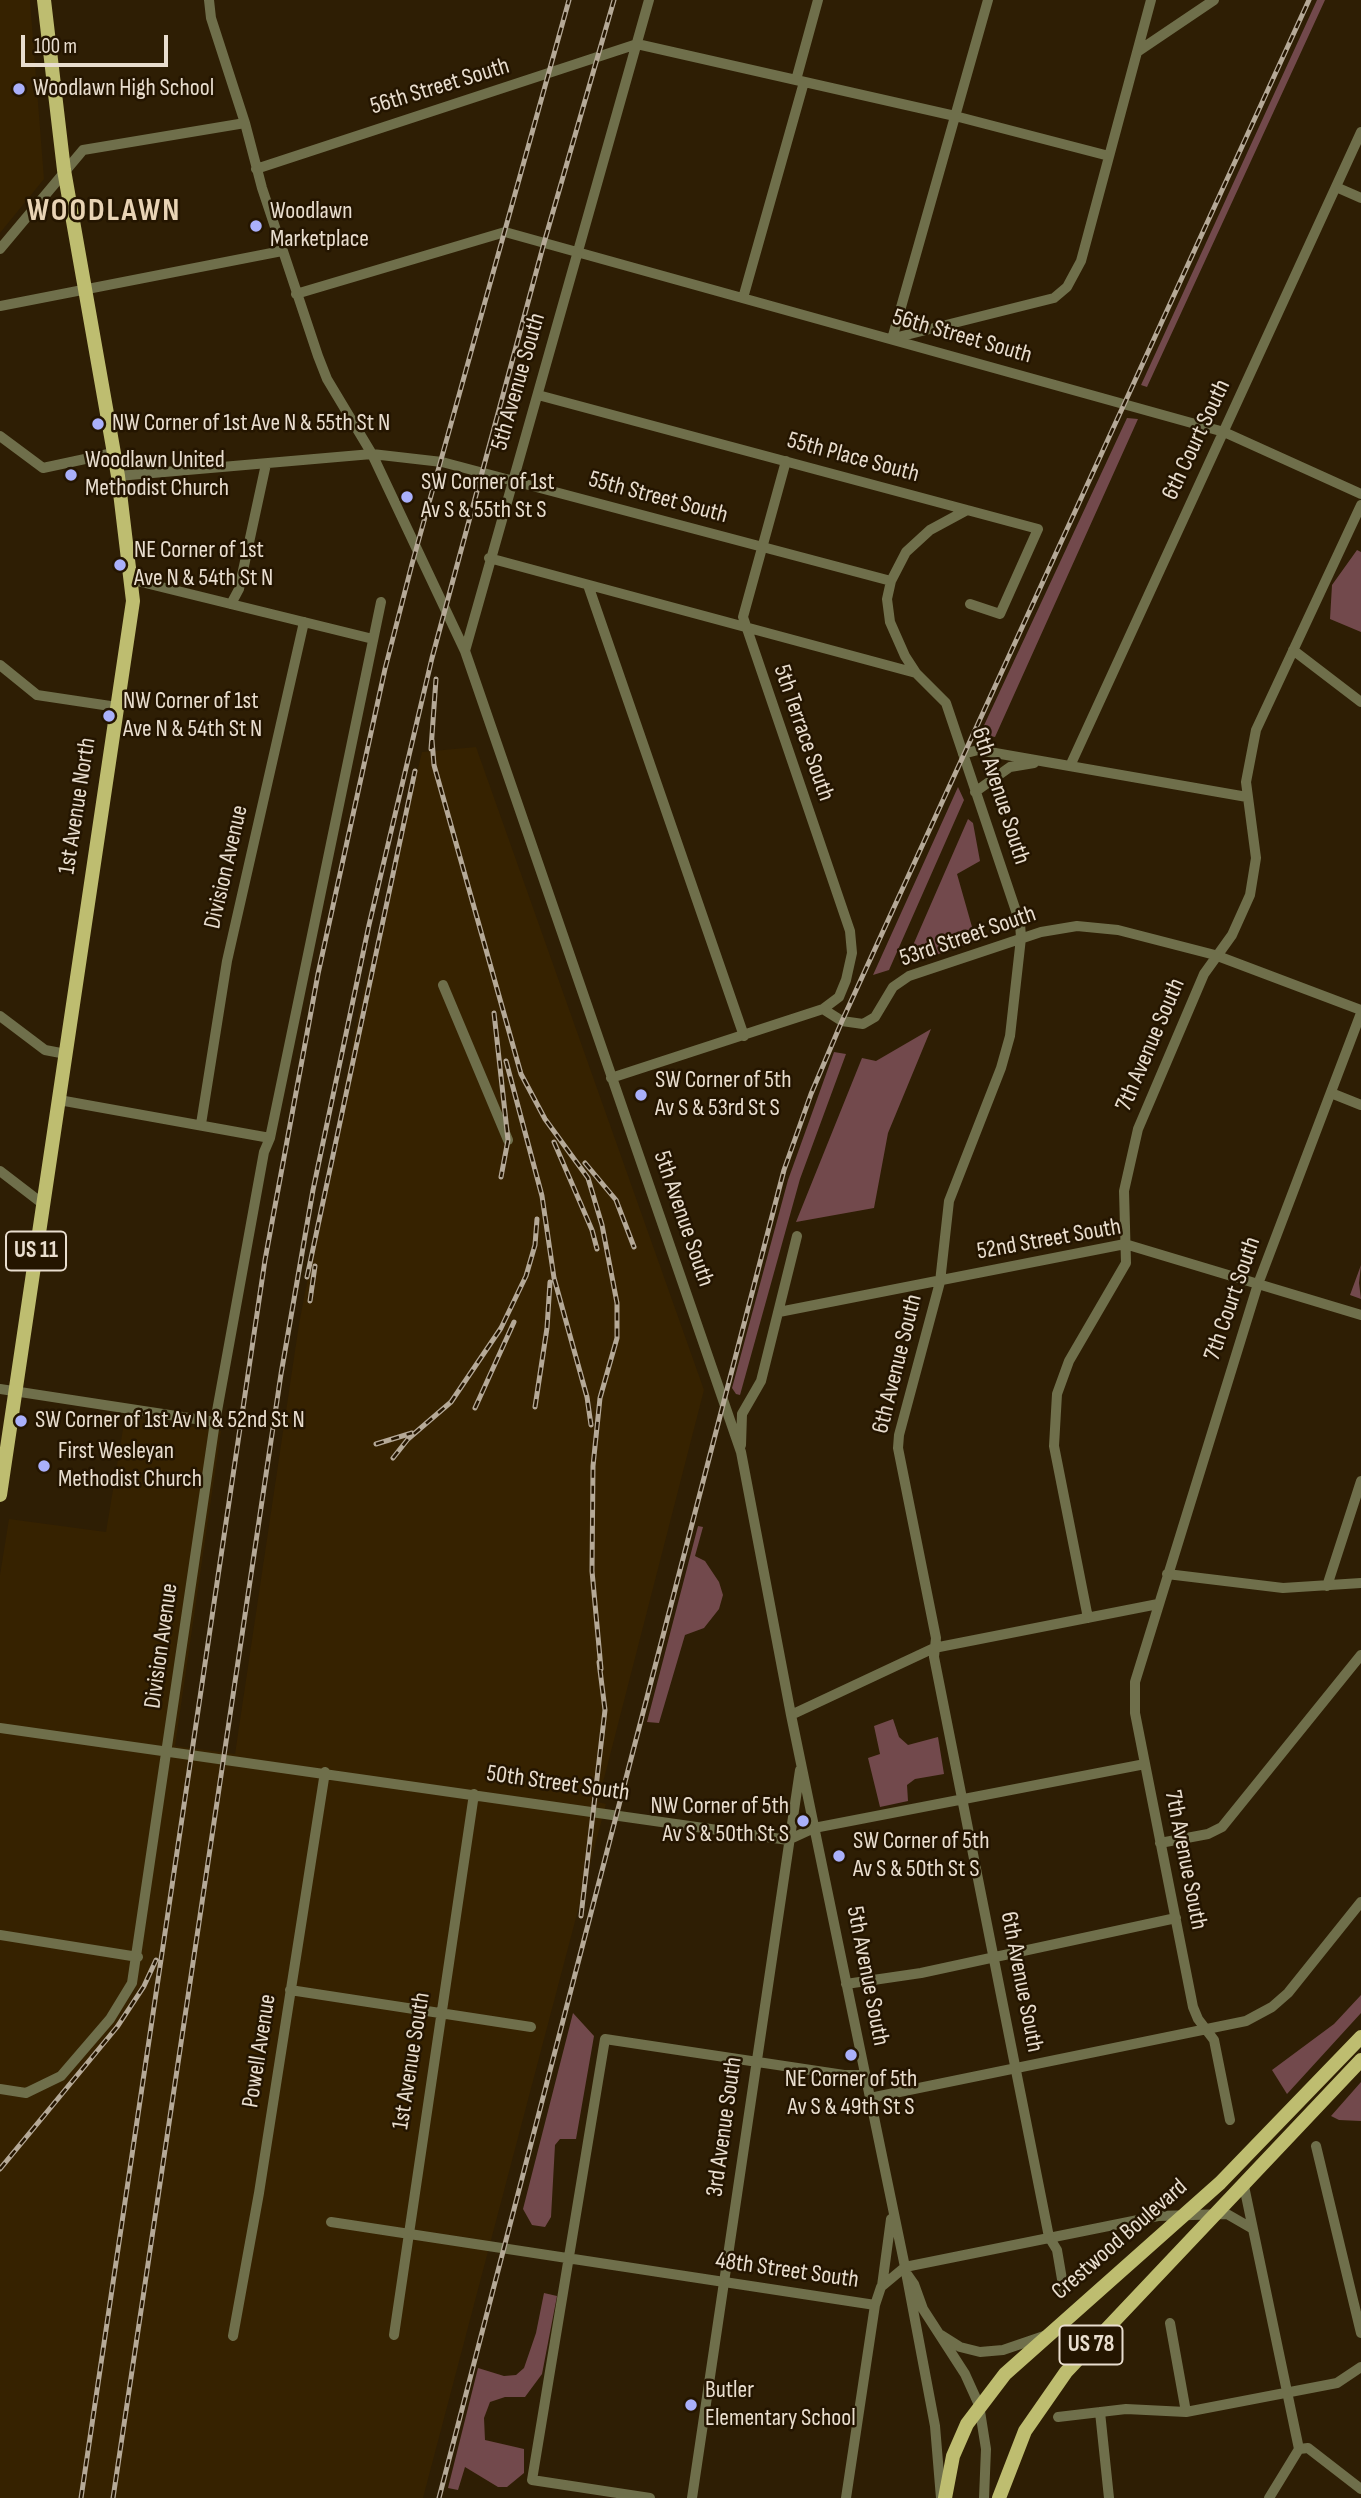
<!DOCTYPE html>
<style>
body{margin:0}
#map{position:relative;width:1361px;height:2498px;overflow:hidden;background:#2e1e04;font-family:"Sofia Sans Condensed",sans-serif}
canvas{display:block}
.scale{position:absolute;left:21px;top:35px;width:147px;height:32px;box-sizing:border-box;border:4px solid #e9decf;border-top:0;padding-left:9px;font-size:21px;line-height:24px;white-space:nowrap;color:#e9decf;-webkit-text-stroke:5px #241500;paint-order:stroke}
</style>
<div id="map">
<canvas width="1361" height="2498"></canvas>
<div class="scale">100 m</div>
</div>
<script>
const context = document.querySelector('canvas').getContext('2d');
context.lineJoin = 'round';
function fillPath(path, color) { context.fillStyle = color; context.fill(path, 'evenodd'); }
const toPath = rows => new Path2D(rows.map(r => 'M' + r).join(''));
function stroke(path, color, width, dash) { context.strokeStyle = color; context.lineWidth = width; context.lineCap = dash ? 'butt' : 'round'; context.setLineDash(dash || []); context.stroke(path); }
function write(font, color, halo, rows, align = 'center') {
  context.font = font + ' "Sofia Sans Condensed",sans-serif'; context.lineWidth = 5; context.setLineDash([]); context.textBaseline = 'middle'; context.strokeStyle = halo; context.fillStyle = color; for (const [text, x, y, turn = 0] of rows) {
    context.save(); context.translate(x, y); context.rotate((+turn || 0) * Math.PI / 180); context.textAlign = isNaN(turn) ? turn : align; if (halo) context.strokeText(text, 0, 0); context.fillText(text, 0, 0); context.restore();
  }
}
fillPath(toPath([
 [0,0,30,0,44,179,0,233],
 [476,747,704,1390,598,1802,606,1804,423,2498,0,2498,0,1575,9,1519,106,1532,125,1417,221,1431,175,1746,235,1754,299,1324,359,1011,422,752]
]), '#362200');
fillPath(toPath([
 [1317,0,1325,0,1147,387,1141,385],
 [1127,418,1138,419,995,737,980,734],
 [1357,550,1361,552,1361,632,1330,619,1332,585],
 [958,787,964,800,889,970,873,975],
 [968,819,973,823,980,861,957,874,976,941,904,966],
 [931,1029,888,1133,874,1208,796,1222,862,1058,876,1061],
 [834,1052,846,1054,800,1179,740,1395,736,1394,732,1388,788,1180],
 [1361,1265,1359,1283,1361,1299,1350,1295],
 [698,1526,703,1527,695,1556,705,1561,719,1582,723,1595,719,1609,704,1628,685,1635,659,1723,647,1722],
 [893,1719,899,1737,908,1745,938,1737,944,1774,915,1779,907,1785,908,1801,880,1807,868,1758,880,1754,874,1726],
 [1361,1995,1361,2013,1287,2094,1272,2070,1334,2024],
 [573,2013,594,2036,576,2139,560,2139,555,2145,551,2217,545,2227,532,2225,523,2209],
 [1361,2082,1361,2121,1339,2120,1331,2116],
 [544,2293,557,2296,542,2374,525,2397,505,2397,490,2402,484,2418,485,2440,524,2449,524,2473,507,2487,498,2487,465,2467,458,2490,448,2488,478,2368,504,2376,516,2375,524,2368,536,2333]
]), '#72494c');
stroke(toPath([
 [209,0,211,18,245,123,262,188,318,356,327,379,372,454,465,651,741,1452,791,1715,905,2267,935,2426,941,2498],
 [1137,52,1214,0],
 [796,80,818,0],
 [256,169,637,44,955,116,1109,156],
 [1336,187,1361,198],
 [0,249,83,150,245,123],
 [296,294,505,232,1224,432,1361,494],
 [743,298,804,82],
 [0,306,282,251],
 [894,338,1054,298,1067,287,1081,261,1151,0],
 [892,339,988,0],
 [538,395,1038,529,1000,614,970,604],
 [0,436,43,468,113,453],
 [786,461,743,617,850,931,852,953,846,980,839,997,823,1009],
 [118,476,372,454,442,462,891,581],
 [967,510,930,530,906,552,891,581,887,599,890,622,905,656,916,673,946,703,1020,923,1021,938,1010,1036,1001,1068,949,1201,940,1282,899,1435,898,1448,936,1638,934,1657,1049,2237,1057,2250,1064,2291],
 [489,558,916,673],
 [133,580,373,639],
 [588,585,744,1036],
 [231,604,239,589,266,464],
 [1293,650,1361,702],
 [465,651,649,0],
 [0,665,37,695,117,707],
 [963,754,978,750,1247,797],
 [1070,766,1361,132],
 [975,792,1010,767,1034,763],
 [443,985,508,1140],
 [0,1016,45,1050,66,1054],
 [611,1078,823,1009,842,1021,863,1024,875,1017,893,987,909,976,1041,932,1077,926,1118,930,1215,955,1361,1010],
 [1331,1093,1361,1105],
 [59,1100,270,1138],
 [201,1124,227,961,304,622],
 [0,1171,43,1204],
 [779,1312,1125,1244,1361,1315],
 [0,1389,215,1422],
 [741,1445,742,1414,761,1381,797,1236],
 [1167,1574,1283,1588,1361,1583],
 [1327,1586,1361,1481],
 [1088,1618,1054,1446,1057,1394,1069,1361,1126,1263,1124,1191,1138,1129,1204,974,1232,935,1250,895,1256,858,1246,782,1256,730,1361,505],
 [791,1715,934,1648,1158,1604],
 [0,1728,788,1840,814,1828,1145,1764],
 [1160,1843,1208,1834,1222,1827,1361,1655],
 [0,1935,138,1957],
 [846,1984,921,1973,1176,1918],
 [290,1990,531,2027],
 [0,2089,26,2093,61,2076,110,2019,132,1983,215,1422,264,1152,270,1138,381,602],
 [870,2098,1246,2021,1272,2007,1288,1993,1361,1902],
 [1230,2120,1214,2040,1198,2019,1193,2007,1135,1713,1135,1682,1258,1284,1361,1013],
 [1316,2146,1361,2333],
 [1244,2186,1299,2449,1308,2448,1361,2489],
 [331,2222,875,2305],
 [907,2274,914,2284,923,2309,965,2374,979,2405,986,2449,984,2498],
 [882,2286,891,2219],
 [1170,2323,1186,2412],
 [394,2335,474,1794],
 [941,2335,960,2347,980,2352,1003,2350,1044,2336],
 [233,2336,259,2193,325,1772],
 [1100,2412,1109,2498],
 [1058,2417,1126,2409,1186,2412,1337,2383,1361,2367],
 [650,2498,532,2480,605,2039,844,2075,865,2075],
 [692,2498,800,1770],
 [846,2498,875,2305,881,2287,905,2267,1158,2216,1227,2214,1253,2229],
 [1269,2498,1299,2449]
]), '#6f6f4b', 10);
stroke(toPath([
 [0,1495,133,601,118,476,64,170,44,0],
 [945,2498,953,2456,967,2424,1005,2374,1220,2183,1361,2037],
 [999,2498,1025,2431,1066,2372,1361,2060]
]), '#bebd70', 14);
const rail = toPath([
 [432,740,434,765,521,1074,545,1119,588,1178,602,1225,617,1303,617,1338,600,1398,593,1466,592,1571,601,1669],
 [431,749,436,679],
 [494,1013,508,1140,501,1177],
 [506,1061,542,1196,554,1278,587,1397,591,1425],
 [554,1142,592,1230,597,1249],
 [585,1163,616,1200,634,1247],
 [307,1277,415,771],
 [310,1301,315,1266],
 [535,1407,547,1328,550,1282],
 [475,1408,514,1322],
 [376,1444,412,1433],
 [393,1458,408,1439,451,1402,501,1328,526,1276,535,1245,537,1219],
 [581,1916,605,1710,599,1662],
 [0,2169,117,2027,144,1986,156,1960],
 [81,2498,265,1260,318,974,385,669,412,564,569,0],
 [113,2498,281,1374,313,1190,369,925,432,658,544,243,614,0],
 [439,2498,784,1170,811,1094,842,1021,1309,0]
]);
stroke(rail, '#b5a997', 5);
stroke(rail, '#241500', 2.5, [8]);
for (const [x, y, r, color] of [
 [19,89,7,"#aab0fb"],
 [256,226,7,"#aab0fb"],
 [98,424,7,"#aab0fb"],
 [71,475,7,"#aab0fb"],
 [407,497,7,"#aab0fb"],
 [120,565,7,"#aab0fb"],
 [109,716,7,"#aab0fb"],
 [641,1095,7,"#aab0fb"],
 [21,1421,7,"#aab0fb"],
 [44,1466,7,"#aab0fb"],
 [803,1821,7,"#aab0fb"],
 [839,1856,7,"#aab0fb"],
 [851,2055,7,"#aab0fb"],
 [691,2405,7,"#aab0fb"]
]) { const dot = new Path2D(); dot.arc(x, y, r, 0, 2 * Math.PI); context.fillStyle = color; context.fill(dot); stroke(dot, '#241500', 2.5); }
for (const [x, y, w] of [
 [36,1251,60],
 [1091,2345,63]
]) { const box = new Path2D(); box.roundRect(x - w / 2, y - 19.5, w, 39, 5); context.fillStyle = '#241500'; context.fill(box); stroke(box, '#e9decf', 2); }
write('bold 23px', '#e9decf', null, [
 ["US 11",36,1251],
 ["US 78",1091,2345]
]);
write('24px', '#e9decf', '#241500', [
 ["56th Street South",440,87,-17],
 ["56th Street South",962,337,16],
 ["5th Avenue South",519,382,-74],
 ["6th Court South",1197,440,-65],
 ["55th Place South",853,458,15],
 ["55th Street South",658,498,15],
 ["5th Terrace South",803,733,71],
 ["6th Avenue South",1000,796,72],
 ["1st Avenue North",78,806,-81],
 ["Division Avenue",227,867,-77],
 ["53rd Street South",968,937,-19],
 ["7th Avenue South",1151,1045,-67],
 ["5th Avenue South",683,1219,71],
 ["52nd Street South",1049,1240,-10],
 ["7th Court South",1233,1299,-71],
 ["6th Avenue South",898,1364,-76],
 ["Division Avenue",162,1646,-82],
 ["50th Street South",558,1784,8],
 ["7th Avenue South",1185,1860,79],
 ["5th Avenue South",867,1976,79],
 ["6th Avenue South",1021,1982,79],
 ["Powell Avenue",260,2051,-81],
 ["1st Avenue South",412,2061,-81],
 ["3rd Avenue South",725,2127,-82],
 ["Crestwood Boulevard",1120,2240,-41],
 ["48th Street South",787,2271,8]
]);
write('24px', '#e9decf', '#241500', [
 ["Woodlawn High School",33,89],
 ["Woodlawn",270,212],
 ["Marketplace",270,240],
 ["NW Corner of 1st Ave N & 55th St N",112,424],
 ["Woodlawn United",85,461],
 ["Methodist Church",85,489],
 ["SW Corner of 1st",421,483],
 ["Av S & 55th St S",421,511],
 ["NE Corner of 1st",134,551],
 ["Ave N & 54th St N",134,579],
 ["NW Corner of 1st",123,702],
 ["Ave N & 54th St N",123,730],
 ["SW Corner of 5th",655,1081],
 ["Av S & 53rd St S",655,1109],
 ["SW Corner of 1st Av N & 52nd St N",35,1421],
 ["First Wesleyan",58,1452],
 ["Methodist Church",58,1480],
 ["NW Corner of 5th",789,1807,"right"],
 ["Av S & 50th St S",789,1835,"right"],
 ["SW Corner of 5th",853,1842],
 ["Av S & 50th St S",853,1870],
 ["NE Corner of 5th",851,2080,"center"],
 ["Av S & 49th St S",851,2108,"center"],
 ["Butler",705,2391],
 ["Elementary School",705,2419]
], 'left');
context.letterSpacing = '2px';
write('bold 32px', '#e9d4b5', '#241500', [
 ["WOODLAWN",104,212]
]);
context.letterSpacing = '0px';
</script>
